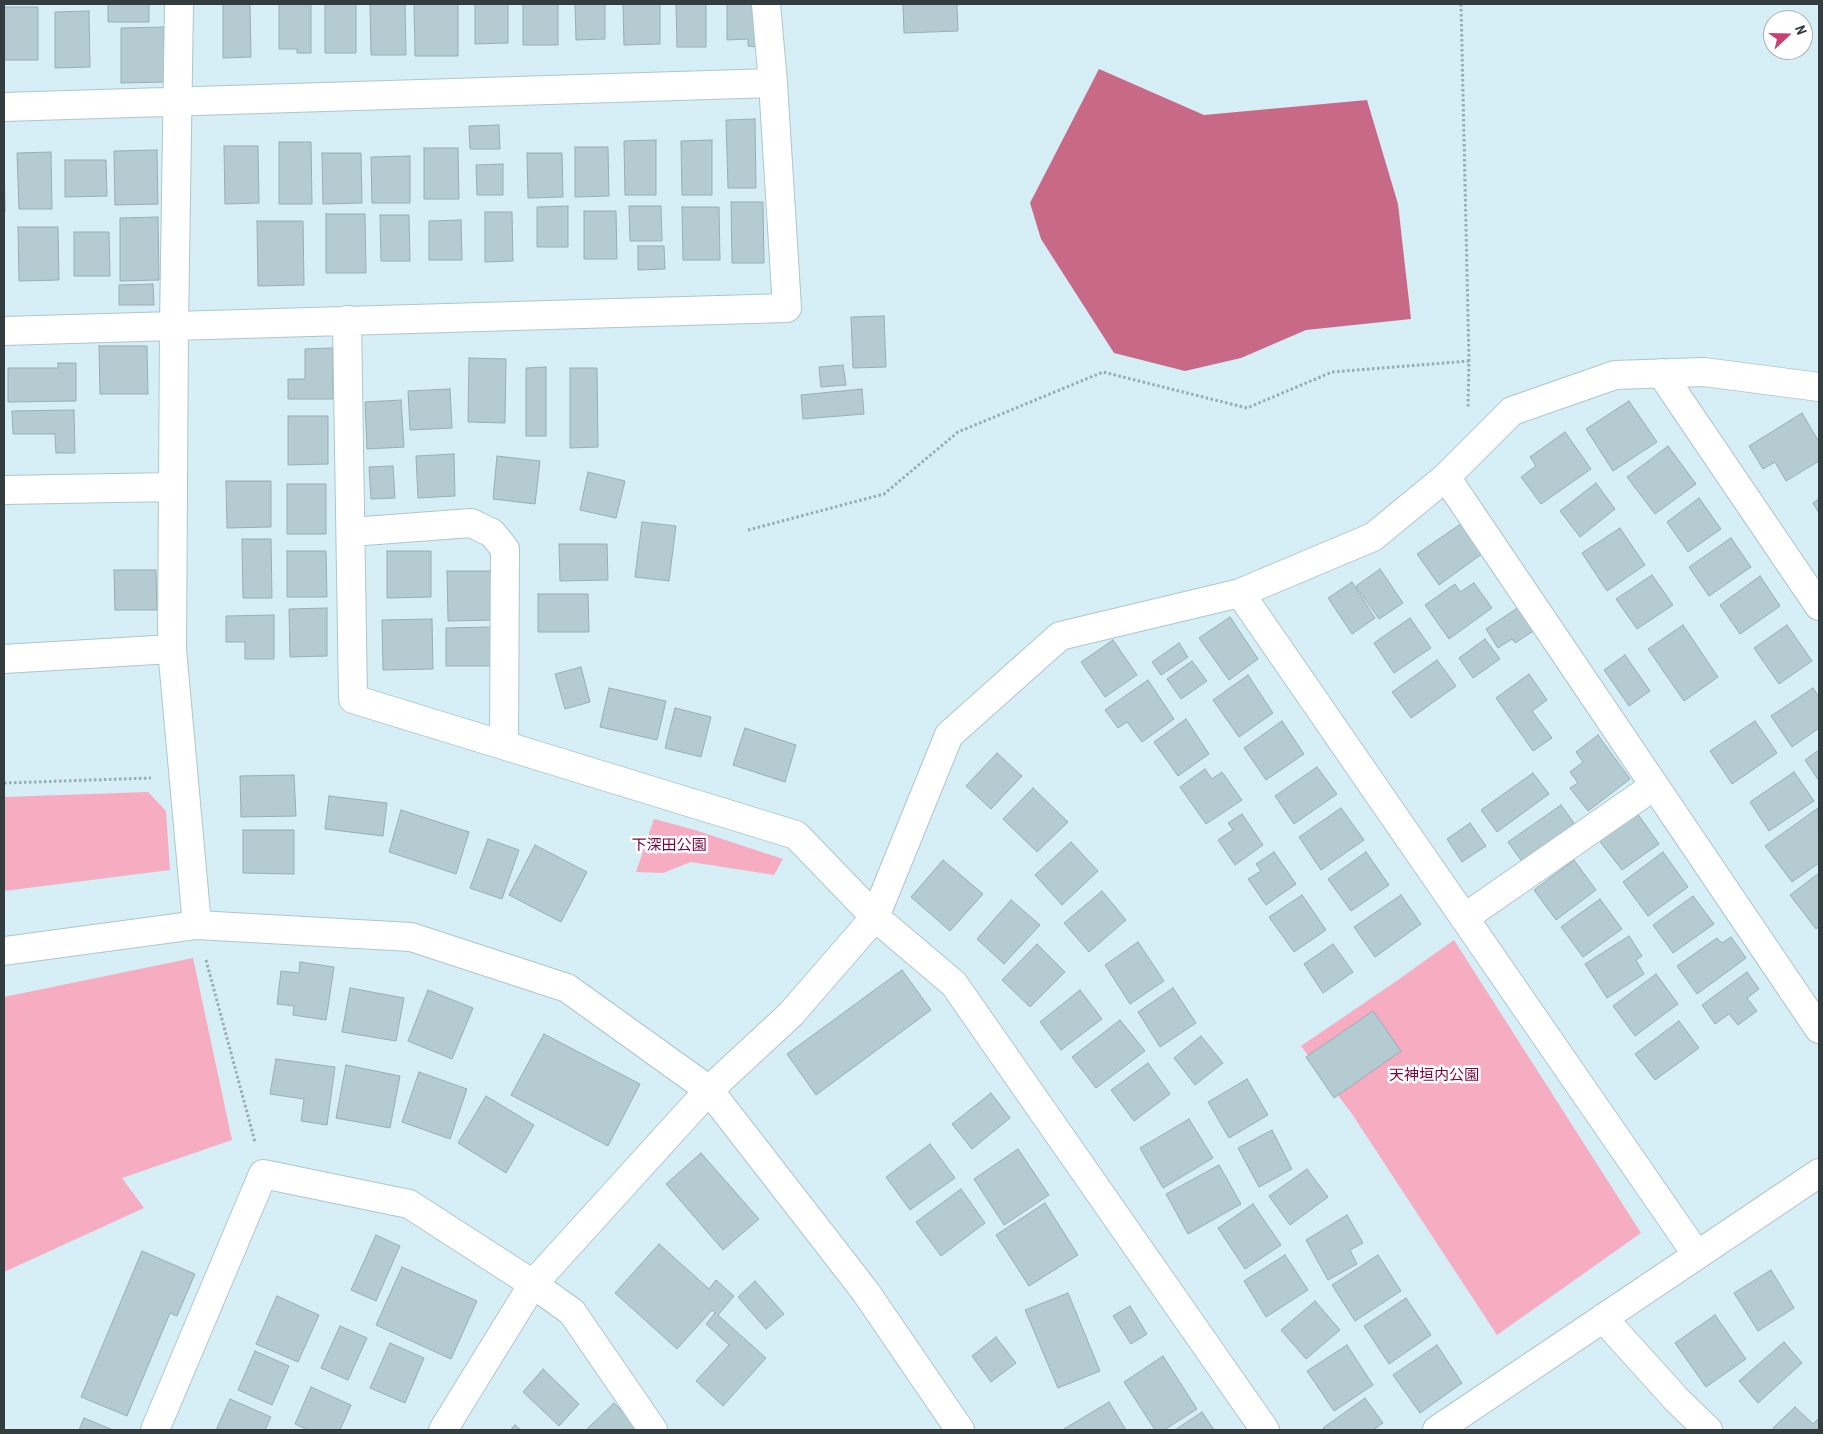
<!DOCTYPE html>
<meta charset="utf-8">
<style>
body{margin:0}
#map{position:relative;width:1823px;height:1434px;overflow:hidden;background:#d6eef5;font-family:"Roboto Condensed",sans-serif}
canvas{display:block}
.frame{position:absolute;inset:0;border:5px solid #333d40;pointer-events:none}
.north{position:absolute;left:1763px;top:10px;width:50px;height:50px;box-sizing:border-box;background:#fff;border:1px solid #adb1b3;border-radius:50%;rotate:69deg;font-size:14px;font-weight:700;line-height:20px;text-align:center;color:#333d40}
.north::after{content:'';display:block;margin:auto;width:18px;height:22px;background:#ca3f74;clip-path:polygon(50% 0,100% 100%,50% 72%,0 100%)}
</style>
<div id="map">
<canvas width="1823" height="1434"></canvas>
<div class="frame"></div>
<div class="north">N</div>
</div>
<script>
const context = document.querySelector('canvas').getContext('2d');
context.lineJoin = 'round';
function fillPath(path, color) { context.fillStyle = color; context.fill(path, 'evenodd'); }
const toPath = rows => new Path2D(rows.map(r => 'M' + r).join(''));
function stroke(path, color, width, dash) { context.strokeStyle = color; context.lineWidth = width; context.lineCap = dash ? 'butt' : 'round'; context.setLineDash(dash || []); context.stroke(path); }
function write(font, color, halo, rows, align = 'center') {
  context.font = font + ' "Roboto Condensed","Noto Sans JP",sans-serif'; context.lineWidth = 5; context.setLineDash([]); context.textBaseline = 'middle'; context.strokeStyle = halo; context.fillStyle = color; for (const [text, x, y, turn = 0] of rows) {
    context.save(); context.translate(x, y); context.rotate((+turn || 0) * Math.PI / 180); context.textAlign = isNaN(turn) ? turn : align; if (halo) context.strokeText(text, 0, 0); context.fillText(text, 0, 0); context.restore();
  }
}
fillPath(toPath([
 [148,792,166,811,170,870,4,891,4,797],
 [654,819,695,830,783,859,774,875,691,862,663,873,636,872],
 [1454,940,1641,1233,1497,1335,1352,1114,1301,1046,1395,982],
 [193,958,232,1140,122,1178,144,1208,4,1272,4,997]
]), '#f6adc1');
fillPath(toPath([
 [1099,69,1204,115,1367,100,1398,204,1411,319,1306,330,1241,358,1185,371,1114,353,1041,239,1030,203]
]), '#c86a87');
const building = toPath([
 [108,4,149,4,149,22,108,22,108,4],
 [223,4,250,4,251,57,223,58,223,4],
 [279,4,311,4,311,53,297,53,297,49,279,49,279,4],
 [325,4,356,4,356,53,325,53,325,4],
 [370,4,405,4,406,55,371,55,370,4],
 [414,4,458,4,458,56,415,56,414,4],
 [475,4,508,4,508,43,475,44,475,4],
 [523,4,558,4,558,45,523,45,523,4],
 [575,4,605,4,605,39,576,40,575,4],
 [623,4,660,4,660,44,624,45,623,4],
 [676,4,706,4,706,47,677,47,676,4],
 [727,4,757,4,757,47,748,46,748,39,727,40,727,4],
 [903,4,957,4,958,31,904,33,903,4],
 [4,7,38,7,38,60,4,60,4,7],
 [89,11,90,67,55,68,55,12,89,11],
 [164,27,165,82,121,83,121,28,164,27],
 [755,119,756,188,728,188,726,120,755,119],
 [499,125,500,149,470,149,469,126,499,125],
 [656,140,656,195,625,195,624,141,656,140],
 [712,140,712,195,682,195,681,141,712,140],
 [279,142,311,142,312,204,279,204,279,142],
 [224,146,258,146,259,203,225,204,224,146],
 [575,147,608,147,609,196,575,197,575,147],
 [424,148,458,148,459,199,424,199,424,148],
 [157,150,158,204,115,205,114,151,157,150],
 [4,152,5,212,4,212,4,152],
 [51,152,52,209,19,209,17,153,51,152],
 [322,153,361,153,362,203,323,204,322,153],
 [527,153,562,153,563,197,528,198,527,153],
 [410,156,410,203,372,203,371,157,410,156],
 [65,160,106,160,107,196,65,197,65,160],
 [503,164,503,195,477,195,476,165,503,164],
 [731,202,763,202,764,263,732,263,731,202],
 [568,206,568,247,537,247,537,207,568,206],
 [629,206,661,206,662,241,630,241,629,206],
 [682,207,719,207,720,260,683,260,682,207],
 [584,211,616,211,617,259,584,259,584,211],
 [485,212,512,212,513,261,485,262,485,212],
 [326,214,365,214,366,273,326,273,326,214],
 [380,215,409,215,410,261,381,261,380,215],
 [158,217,159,280,120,281,120,218,158,217],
 [461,220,462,260,429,260,429,221,461,220],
 [257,221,303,221,304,285,258,286,257,221],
 [18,227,58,227,59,280,19,281,18,227],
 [74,232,109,232,110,276,74,276,74,232],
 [638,246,664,246,665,269,638,270,638,246],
 [153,284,154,305,119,305,119,285,153,284],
 [884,316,886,367,853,368,851,317,884,316],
 [99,346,147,346,148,394,100,394,99,346],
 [333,348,333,399,288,399,288,379,305,379,305,349,333,348],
 [469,358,506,359,505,423,468,422,469,358],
 [58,363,76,363,76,401,8,402,8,368,58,368,58,363],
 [843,365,846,385,821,387,819,367,843,365],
 [546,367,546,436,526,436,526,368,546,367],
 [570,368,597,368,598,447,570,448,570,368],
 [450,389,452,428,410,430,408,391,450,389],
 [862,389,864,414,803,419,801,395,862,389],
 [401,400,404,447,367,449,365,402,401,400],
 [1629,401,1657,442,1613,471,1586,429,1629,401],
 [74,410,75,453,56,453,55,434,13,434,12,411,74,410],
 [1802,413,1819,442,1819,461,1786,481,1775,462,1763,469,1749,446,1802,413],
 [288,416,328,416,328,464,288,465,288,416],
 [1565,432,1591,469,1541,504,1521,477,1536,466,1530,457,1565,432],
 [1668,446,1696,484,1655,514,1627,477,1668,446],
 [454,454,455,496,418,498,416,456,454,454],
 [497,456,540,461,535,504,493,499,497,456],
 [393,466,395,498,371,499,369,467,393,466],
 [588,472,625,481,616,518,580,510,588,472],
 [226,481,271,481,271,527,227,528,226,481],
 [1596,483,1615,509,1580,537,1560,511,1596,483],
 [287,484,326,484,326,534,287,534,287,484],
 [1699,498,1721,529,1688,552,1667,522,1699,498],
 [1819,499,1819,513,1813,503,1819,499],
 [1465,521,1486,551,1439,585,1417,554,1465,521],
 [642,522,676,526,669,581,635,577,642,522],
 [1620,528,1645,565,1607,591,1582,553,1620,528],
 [1731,538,1751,567,1709,596,1689,567,1731,538],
 [242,539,271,539,272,598,243,598,242,539],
 [559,544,607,544,608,580,560,581,559,544],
 [287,551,326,551,327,597,287,597,287,551],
 [387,551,431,551,431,597,387,598,387,551],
 [1380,569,1403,603,1379,619,1356,586,1380,569],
 [114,570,156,570,157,610,115,610,114,570],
 [447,571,493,571,493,620,448,621,447,571],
 [1652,575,1673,605,1637,629,1616,599,1652,575],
 [1760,576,1780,606,1740,634,1720,605,1760,576],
 [1352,582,1375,618,1352,634,1328,598,1352,582],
 [1474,583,1492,608,1449,639,1425,605,1455,584,1460,592,1474,583],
 [538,594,588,594,589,632,538,632,538,594],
 [1519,607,1535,630,1515,643,1512,639,1498,648,1486,629,1519,607],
 [327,608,327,656,290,657,289,609,327,608],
 [274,615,274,659,245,659,245,642,226,642,226,616,274,615],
 [1230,617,1258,659,1229,680,1199,638,1230,617],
 [1410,618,1431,648,1394,673,1374,643,1410,618],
 [432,619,433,669,383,670,382,620,432,619],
 [1683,625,1718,677,1684,701,1648,649,1683,625],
 [1787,625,1812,661,1779,684,1754,648,1787,625],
 [491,627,492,666,446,666,446,628,491,627],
 [1485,639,1500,659,1473,678,1459,658,1485,639],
 [1113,640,1137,675,1105,697,1081,662,1113,640],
 [1179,643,1188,657,1161,675,1152,662,1179,643],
 [1625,655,1650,691,1629,706,1604,670,1625,655],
 [1437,660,1456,686,1411,718,1392,692,1437,660],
 [1192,661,1207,681,1181,699,1167,679,1192,661],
 [581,667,590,702,565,709,555,674,581,667],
 [1529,674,1547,700,1532,711,1552,738,1533,751,1496,698,1529,674],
 [1248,675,1273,713,1239,737,1213,700,1248,675],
 [1148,680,1174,719,1142,742,1127,722,1118,728,1105,710,1148,680],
 [609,688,666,701,657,740,600,727,609,688],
 [1813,688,1819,697,1819,728,1792,747,1771,716,1813,688],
 [675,708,711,717,701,757,665,748,675,708],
 [1186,719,1209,754,1178,776,1154,742,1186,719],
 [1282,721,1304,754,1266,780,1244,748,1282,721],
 [1755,721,1777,753,1732,784,1710,751,1755,721],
 [745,728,796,745,785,782,733,765,745,728],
 [1598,735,1630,779,1588,811,1570,788,1578,783,1570,772,1583,762,1576,752,1598,735],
 [1819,750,1819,781,1805,760,1819,750],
 [997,753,1022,776,991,809,966,786,997,753],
 [1317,767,1337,794,1294,824,1275,796,1317,767],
 [1205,769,1212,779,1222,772,1242,800,1206,824,1180,787,1205,769],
 [1794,772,1814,801,1769,831,1750,802,1794,772],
 [1533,773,1549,794,1497,832,1481,810,1533,773],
 [294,775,296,816,241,817,240,776,294,775],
 [1033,788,1068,822,1037,852,1003,819,1033,788],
 [329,796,387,803,383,836,325,829,329,796],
 [1561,805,1576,826,1523,863,1508,842,1561,805],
 [1341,808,1364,840,1321,870,1299,837,1341,808],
 [1818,808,1819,863,1792,882,1765,846,1818,808],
 [401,810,469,832,456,874,389,852,401,810],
 [1637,813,1659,844,1622,870,1598,839,1637,813],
 [1242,814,1263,845,1235,865,1218,840,1233,830,1228,823,1242,814],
 [1470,823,1486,846,1462,862,1447,839,1470,823],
 [243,830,294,830,294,874,243,873,243,830],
 [488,839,519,850,502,899,470,888,488,839],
 [1071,842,1098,871,1062,905,1035,875,1071,842],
 [535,845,587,872,561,922,509,895,535,845],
 [1274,852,1296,884,1266,905,1248,879,1261,871,1256,864,1274,852],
 [1366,852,1389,885,1351,911,1328,879,1366,852],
 [1663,852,1688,887,1648,916,1623,882,1663,852],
 [943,860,983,894,950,931,911,897,943,860],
 [1574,860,1596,890,1556,920,1534,890,1574,860],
 [1819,873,1819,926,1816,929,1790,895,1819,873],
 [1102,891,1126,920,1089,952,1064,923,1102,891],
 [1302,895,1326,930,1294,952,1269,917,1302,895],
 [1401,895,1421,924,1375,957,1354,927,1401,895],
 [1693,896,1714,924,1673,953,1653,925,1693,896],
 [1600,899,1622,929,1583,957,1561,927,1600,899],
 [1011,900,1040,925,1004,964,977,939,1011,900],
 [1629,936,1642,956,1636,960,1644,974,1607,998,1585,964,1629,936],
 [1731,937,1746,958,1697,994,1677,966,1717,938,1722,943,1731,937],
 [1138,942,1164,981,1130,1004,1105,965,1138,942],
 [1037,944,1065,972,1030,1007,1002,980,1037,944],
 [1333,944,1353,972,1323,993,1304,964,1333,944],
 [300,962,334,967,326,1020,293,1015,294,1006,277,1004,281,971,299,973,300,962],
 [902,970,931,1010,816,1095,787,1054,902,970],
 [1747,972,1759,989,1747,998,1757,1011,1738,1025,1729,1014,1715,1024,1702,1005,1747,972],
 [1656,974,1678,1004,1635,1036,1613,1006,1656,974],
 [350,988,404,998,396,1041,342,1032,350,988],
 [1173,988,1196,1023,1160,1047,1138,1012,1173,988],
 [428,990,473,1008,452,1059,408,1041,428,990],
 [1080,990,1102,1019,1061,1050,1040,1022,1080,990],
 [1373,1011,1401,1051,1334,1098,1306,1057,1373,1011],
 [1120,1020,1145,1051,1096,1088,1072,1057,1120,1020],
 [1679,1021,1699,1048,1655,1080,1635,1054,1679,1021],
 [544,1034,640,1084,608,1146,511,1095,544,1034],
 [1201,1036,1223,1063,1195,1085,1174,1058,1201,1036],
 [276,1059,335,1067,327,1125,301,1121,304,1099,270,1094,276,1059],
 [1148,1063,1170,1094,1134,1121,1111,1090,1148,1063],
 [346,1065,400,1076,390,1128,336,1118,346,1065],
 [419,1072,467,1089,450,1139,402,1122,419,1072],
 [1247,1079,1268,1115,1229,1138,1208,1102,1247,1079],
 [991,1093,1010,1118,972,1149,952,1124,991,1093],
 [486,1096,534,1125,506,1173,458,1143,486,1096],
 [1189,1119,1213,1158,1163,1188,1140,1148,1189,1119],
 [1272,1130,1292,1169,1259,1187,1238,1148,1272,1130],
 [930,1144,955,1178,910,1210,886,1177,930,1144],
 [1018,1149,1049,1195,1004,1225,974,1179,1018,1149],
 [701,1153,759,1219,723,1250,666,1184,701,1153],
 [1219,1165,1241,1204,1188,1234,1166,1194,1219,1165],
 [1307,1169,1328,1197,1290,1225,1269,1196,1307,1169],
 [961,1189,985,1223,941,1256,916,1222,961,1189],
 [1045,1203,1078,1255,1029,1286,996,1235,1045,1203],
 [1253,1204,1281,1245,1245,1269,1218,1228,1253,1204],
 [1347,1215,1363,1243,1350,1250,1357,1264,1328,1280,1306,1240,1347,1215],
 [376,1235,400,1246,376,1301,351,1290,376,1235],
 [659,1244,709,1289,716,1280,734,1296,718,1315,766,1358,723,1406,696,1381,729,1345,706,1324,715,1313,712,1310,677,1349,615,1293,659,1244],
 [142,1251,195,1274,177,1316,170,1313,127,1416,81,1397,142,1251],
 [1285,1255,1308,1290,1266,1317,1244,1281,1285,1255],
 [1378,1255,1401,1291,1355,1321,1332,1285,1378,1255],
 [402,1267,477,1301,451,1359,376,1325,402,1267],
 [1771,1270,1794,1308,1758,1331,1734,1293,1771,1270],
 [755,1281,784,1314,766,1329,738,1297,755,1281],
 [1068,1293,1100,1371,1058,1388,1025,1310,1068,1293],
 [277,1296,319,1315,298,1362,256,1344,277,1296],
 [1406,1298,1431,1335,1389,1364,1364,1326,1406,1298],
 [1315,1301,1340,1330,1306,1359,1281,1330,1315,1301],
 [1130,1306,1147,1334,1131,1344,1113,1316,1130,1306],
 [1715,1315,1746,1359,1706,1387,1675,1343,1715,1315],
 [340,1326,367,1338,348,1380,321,1368,340,1326],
 [996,1337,1016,1363,991,1382,972,1356,996,1337],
 [1784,1342,1802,1363,1758,1403,1739,1381,1784,1342],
 [390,1343,424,1358,405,1403,370,1388,390,1343],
 [1347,1345,1373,1385,1334,1411,1307,1371,1347,1345],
 [1437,1345,1462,1383,1420,1413,1393,1375,1437,1345],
 [255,1351,289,1366,272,1405,238,1390,255,1351],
 [1163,1356,1197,1409,1164,1430,1155,1430,1124,1382,1163,1356],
 [543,1369,579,1404,559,1426,523,1392,543,1369],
 [311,1387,351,1405,340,1430,308,1430,295,1424,311,1387],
 [1365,1398,1383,1423,1373,1430,1325,1430,1323,1428,1365,1398],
 [230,1399,271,1417,265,1430,216,1430,230,1399],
 [1109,1402,1126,1430,1065,1430,1064,1429,1109,1402],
 [614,1403,641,1430,586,1430,614,1403],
 [1795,1407,1813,1424,1819,1418,1819,1430,1776,1430,1773,1428,1795,1407],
 [1202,1412,1214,1430,1175,1430,1202,1412],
 [84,1418,113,1430,79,1430,84,1418],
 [515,1425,521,1430,510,1430,515,1425]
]);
fillPath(building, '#b3cbd1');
stroke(building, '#97aeb4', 1);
const minor = toPath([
 [179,4,174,325,172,649,197,925],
 [4,107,773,83],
 [347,320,353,699,796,835,875,917,954,984,1265,1430],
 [4,331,787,308,773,83,766,4],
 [1661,373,1819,606],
 [1446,477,1819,1029],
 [4,490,173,487],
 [351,532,471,523,492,533,505,549,504,745],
 [1240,593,1697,1255],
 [4,659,172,649],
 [1464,918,1654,786],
 [4,951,197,925,411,937,567,988,709,1090,865,1291,960,1430],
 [1603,1318,1677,1400,1708,1430],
 [155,1430,263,1174,409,1204,533,1284,572,1312,653,1430],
 [443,1430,533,1284,709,1090,791,1014,875,917,949,735,1060,636,1240,593,1373,537,1446,477,1512,411,1615,375,1704,372,1819,387],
 [1437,1430,1819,1173]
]);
stroke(minor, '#aec6cc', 30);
stroke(toPath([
 [1461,4,1469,361,1468,408],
 [748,530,884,494,958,432,1103,372,1247,408,1332,372,1469,361],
 [4,783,151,778],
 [206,960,255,1142]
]), '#9aacb2', 3, [2.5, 2.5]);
stroke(minor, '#fff', 28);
write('15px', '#7d023e', '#fff', [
 ["下深田公園",669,846],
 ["天神垣内公園",1434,1076]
]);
</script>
